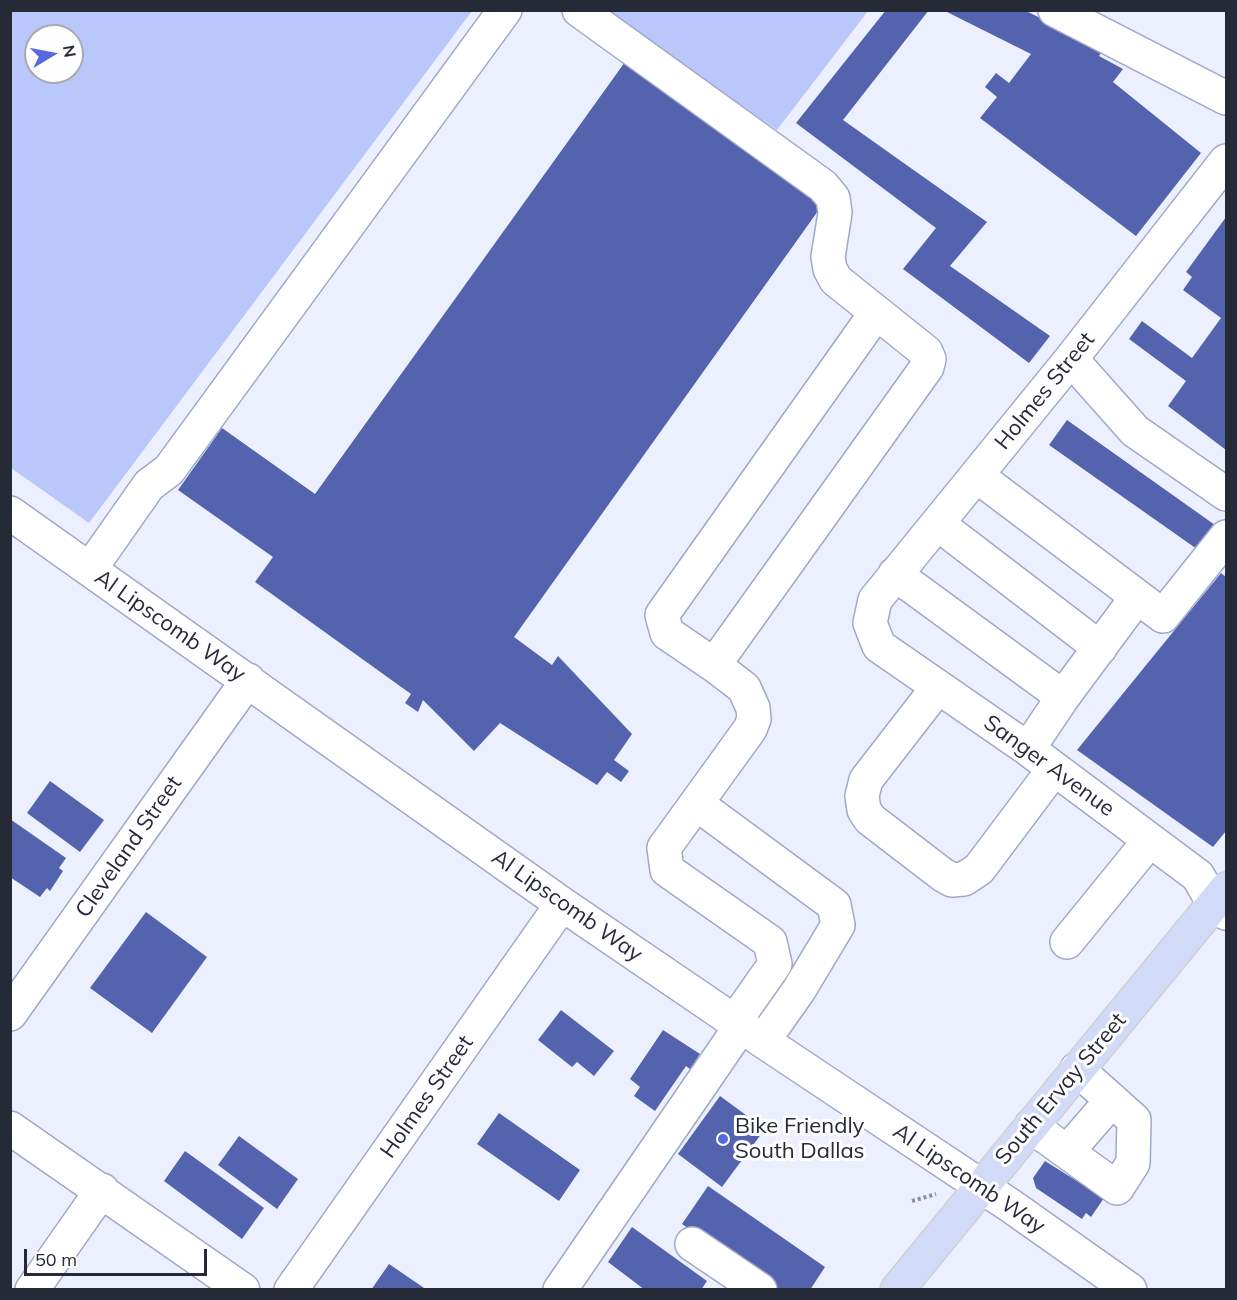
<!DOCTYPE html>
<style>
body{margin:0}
#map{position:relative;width:1237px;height:1300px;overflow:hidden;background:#ecf0fe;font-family:Mulish,sans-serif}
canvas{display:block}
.frame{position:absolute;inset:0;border:12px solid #262936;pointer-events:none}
.north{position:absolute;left:24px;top:24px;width:60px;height:60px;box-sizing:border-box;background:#fefefe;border:2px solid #a8a9ae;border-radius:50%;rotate:80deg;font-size:16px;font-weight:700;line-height:24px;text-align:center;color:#262936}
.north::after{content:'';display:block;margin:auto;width:21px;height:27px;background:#5769e0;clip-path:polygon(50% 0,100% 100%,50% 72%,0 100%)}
.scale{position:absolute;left:24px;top:1249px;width:183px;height:27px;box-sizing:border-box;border:3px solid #262936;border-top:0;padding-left:8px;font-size:18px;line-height:21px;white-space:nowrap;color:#262936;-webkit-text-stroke:4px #fefefe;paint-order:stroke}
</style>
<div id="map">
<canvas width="1237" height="1300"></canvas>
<div class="frame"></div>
<div class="north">N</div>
<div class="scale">50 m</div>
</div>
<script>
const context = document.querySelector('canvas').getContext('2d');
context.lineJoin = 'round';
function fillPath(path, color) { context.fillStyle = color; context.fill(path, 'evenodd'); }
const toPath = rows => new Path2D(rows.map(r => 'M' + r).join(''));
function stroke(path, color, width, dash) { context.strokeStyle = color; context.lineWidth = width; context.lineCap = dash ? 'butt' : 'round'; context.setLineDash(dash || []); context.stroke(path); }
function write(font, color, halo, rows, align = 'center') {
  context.font = font + ' Mulish,sans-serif'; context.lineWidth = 6; context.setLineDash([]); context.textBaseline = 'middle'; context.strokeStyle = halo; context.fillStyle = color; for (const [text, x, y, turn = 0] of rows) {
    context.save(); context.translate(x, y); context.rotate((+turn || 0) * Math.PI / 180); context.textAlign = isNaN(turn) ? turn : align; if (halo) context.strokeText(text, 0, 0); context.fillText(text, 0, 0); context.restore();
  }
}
fillPath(toPath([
 [11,10,472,11,89,523,11,468],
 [36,36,72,36,72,72,36,72],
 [604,11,868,11,777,130]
]), '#b9c7fb');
fillPath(toPath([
 [886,10,929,10,843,120,987,222,950,266,1050,336,1029,363,903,269,936,228,796,123],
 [943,10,1024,10,1087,41,1101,53,1099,56,1123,69,1113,82,1201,153,1136,236,980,118,997,97,985,87,996,73,1009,83,1031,54],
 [630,55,828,197,514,637,552,665,558,656,632,734,614,760,629,771,621,782,607,772,597,785,500,723,474,751,423,700,418,712,405,703,411,694,255,582,273,557,178,490,222,428,315,494],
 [1226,217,1226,450,1168,406,1186,381,1129,339,1142,321,1192,358,1221,318,1183,290,1192,277,1186,272],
 [1067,420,1222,530,1204,554,1049,445],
 [1221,573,1226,577,1226,831,1213,847,1077,750],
 [50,781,104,820,80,852,27,813],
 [10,819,66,858,59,868,63,871,50,891,47,888,40,897,10,877],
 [146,912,207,957,152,1033,90,988],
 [561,1010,614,1051,594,1076,577,1062,572,1067,538,1040],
 [663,1030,700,1054,690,1069,686,1066,655,1111,634,1096,640,1087,630,1079],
 [720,1096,765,1129,722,1187,678,1154],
 [499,1113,580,1170,559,1201,477,1144],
 [239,1136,298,1179,277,1209,218,1165],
 [185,1151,264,1208,242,1239,164,1181],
 [1045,1161,1104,1198,1091,1217,1086,1213,1082,1219,1036,1188,1033,1178],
 [708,1186,825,1267,810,1290,777,1290,682,1224],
 [632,1227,707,1281,701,1290,645,1290,608,1262],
 [389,1264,427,1290,371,1290]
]), '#5363ae');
const minor = toPath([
 [579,10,823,186,833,198,835,213,828,257,830,269,836,280,926,352,929,359,927,367,714,665,744,688,753,708,754,719,750,729,664,848,667,870,770,942,775,964,735,1021],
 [1055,10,1226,98],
 [1226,161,1071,359,875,600,870,623,879,646,1028,749,1198,876,1214,904,1226,913],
 [1071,359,1135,431,1226,494],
 [977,476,1163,616,1226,537],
 [10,513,562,904,763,1041,1011,1206,1130,1290],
 [938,524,1100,648],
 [90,569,149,485,169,470,505,10],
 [895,574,1063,697],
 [714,665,667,633,662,615,876,313],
 [938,687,866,780,862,796,864,810,870,819,943,875,952,880,964,879,979,869,1054,769],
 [1028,749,1063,697,1137,597],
 [697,804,834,905,838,925,799,990,763,1041],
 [1067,942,1150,840],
 [10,1014,248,680],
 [1031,1126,1117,1188,1133,1163,1134,1120,1077,1069],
 [10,1128,243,1290],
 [1067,1152,1112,1100],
 [692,1244,760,1290],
 [32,1290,102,1190],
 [291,1290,562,904],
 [560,1290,741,1026]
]);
const major = toPath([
 [897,1290,1226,889]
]);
stroke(minor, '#9fa8c8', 36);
stroke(major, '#cfd0d3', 36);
stroke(toPath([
 [912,1201,936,1194]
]), '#8a8d9b', 4, [3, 3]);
stroke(minor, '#fff', 33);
stroke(major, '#d1daf7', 33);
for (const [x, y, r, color] of [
 [723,1139,6,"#5769e0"]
]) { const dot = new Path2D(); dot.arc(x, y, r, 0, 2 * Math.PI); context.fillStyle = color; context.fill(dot); stroke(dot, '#fefefe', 2); }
write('22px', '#262936', '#fefefe', [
 ["Holmes Street",1045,391,-51],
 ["Al Lipscomb Way",170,626,35],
 ["Sanger Avenue",1049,766,36],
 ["Cleveland Street",129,847,-55],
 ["Al Lipscomb Way",567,906,35],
 ["South Ervay Street",1061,1089,-50],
 ["Holmes Street",427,1097,-55],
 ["Al Lipscomb Way",969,1179,34]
]);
write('22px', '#262936', '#fefefe', [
 ["Bike Friendly",735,1126],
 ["South Dallas",735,1151]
], 'left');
</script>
